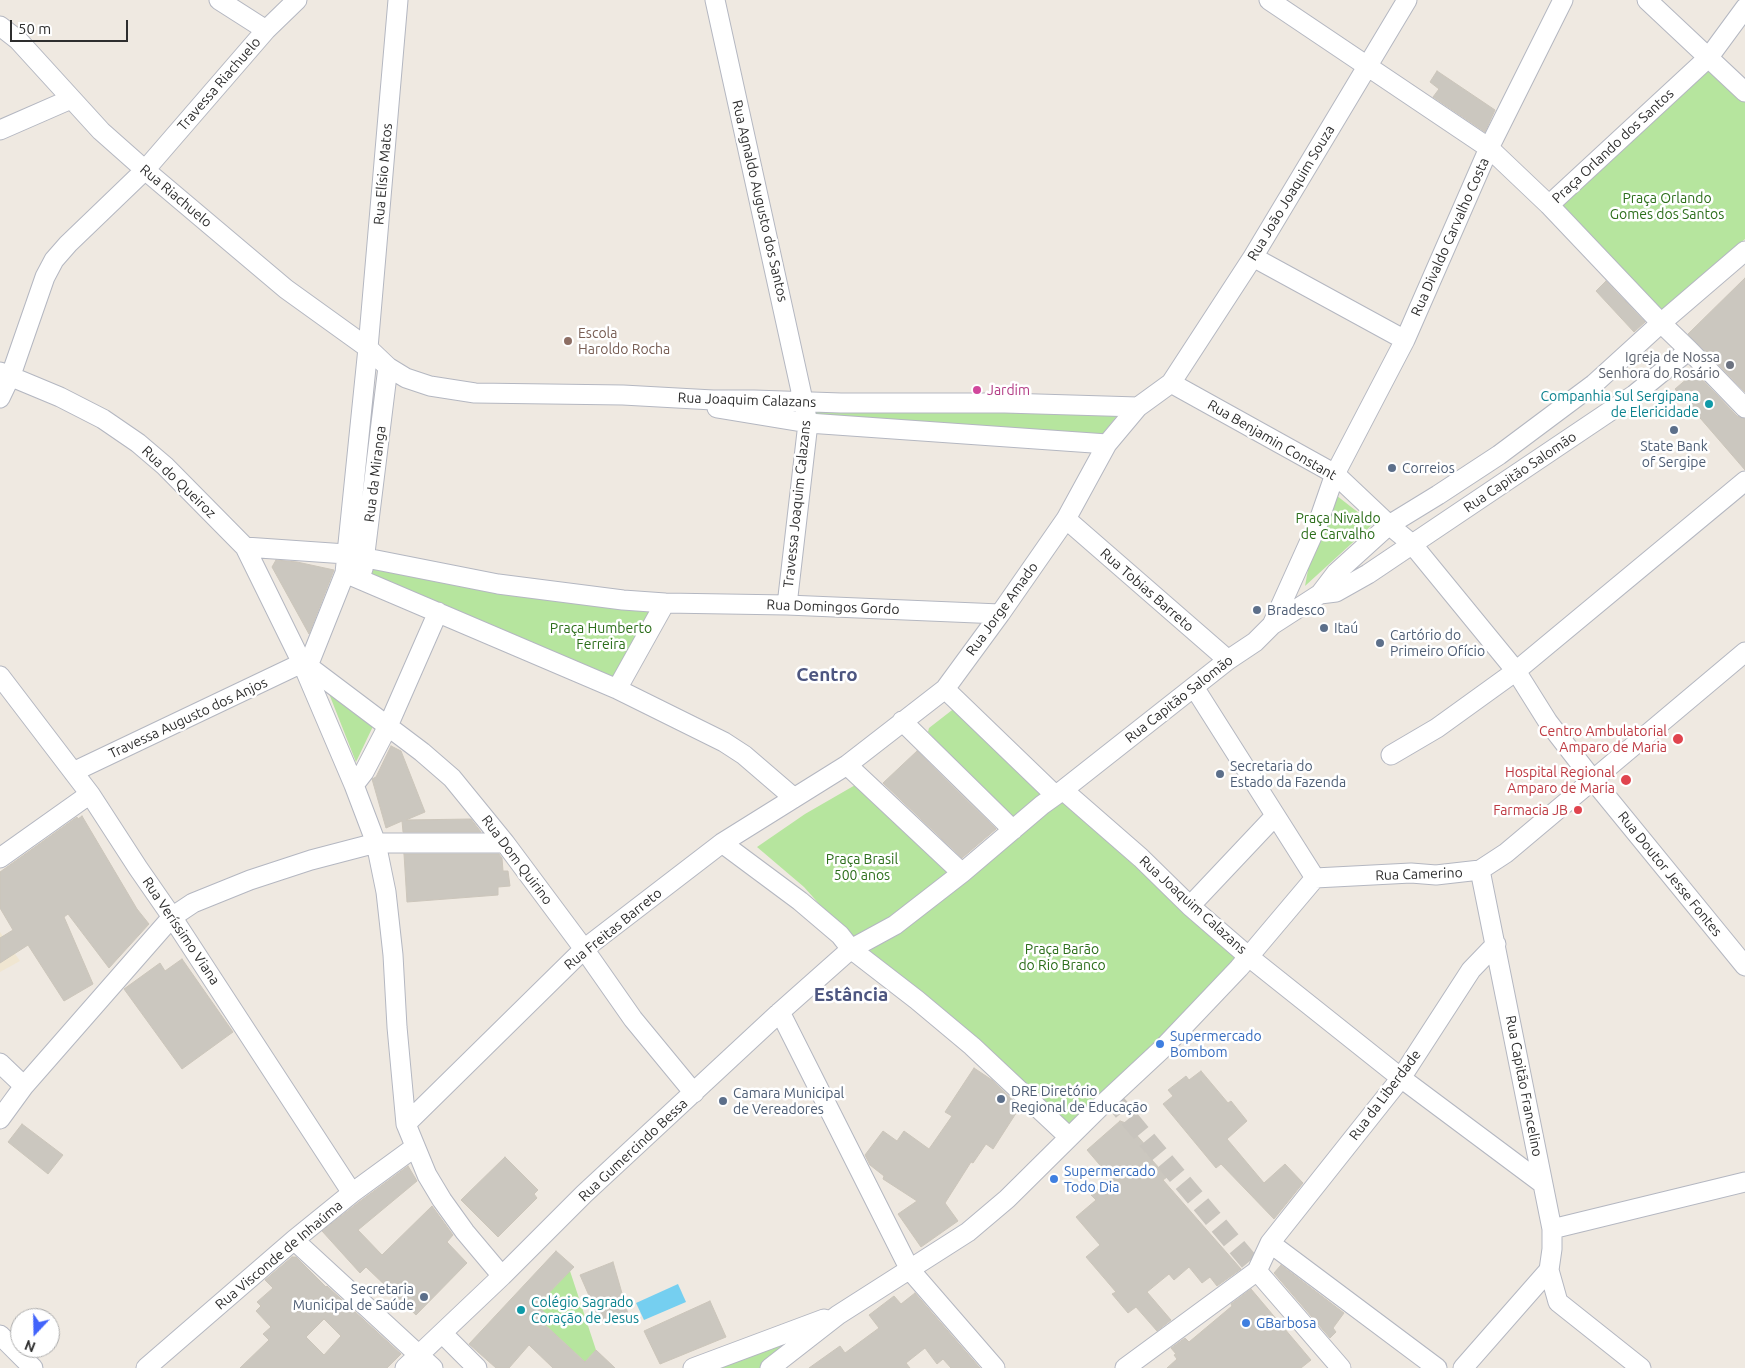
<!DOCTYPE html>
<meta charset="utf-8">
<style>
body{margin:0}
#map{position:relative;width:1745px;height:1368px;overflow:hidden;background:#efe9e1;font-family:Ubuntu,sans-serif}
canvas{display:block}
.north{position:absolute;left:10px;top:1308px;width:50px;height:50px;box-sizing:border-box;background:#fff;border:1px solid #ababab;border-radius:50%;rotate:201deg;font-size:14px;font-weight:700;line-height:20px;text-align:center;color:#2e2e2e}
.north::after{content:'';display:block;margin:auto;width:18px;height:22px;background:#4264fb;clip-path:polygon(50% 0,100% 100%,50% 72%,0 100%)}
.scale{position:absolute;left:10px;top:20px;width:118px;height:22px;box-sizing:border-box;border:2px solid #2e2e2e;border-top:0;padding-left:6px;font-size:15px;line-height:18px;white-space:nowrap;color:#2e2e2e;-webkit-text-stroke:4px #fff;paint-order:stroke}
</style>
<div id="map">
<canvas width="1745" height="1368"></canvas>
<div class="north">N</div>
<div class="scale">50 m</div>
</div>
<script>
const context = document.querySelector('canvas').getContext('2d');
context.lineJoin = 'round';
function fillPath(path, color) { context.fillStyle = color; context.fill(path, 'evenodd'); }
const toPath = rows => new Path2D(rows.map(r => 'M' + r).join(''));
function stroke(path, color, width, dash) { context.strokeStyle = color; context.lineWidth = width; context.lineCap = dash ? 'butt' : 'round'; context.setLineDash(dash || []); context.stroke(path); }
function write(font, color, halo, rows, align = 'center') {
  context.font = font + ' Ubuntu,sans-serif'; context.lineWidth = 5; context.setLineDash([]); context.textBaseline = 'middle'; context.strokeStyle = halo; context.fillStyle = color; for (const [text, x, y, turn = 0] of rows) {
    context.save(); context.translate(x, y); context.rotate((+turn || 0) * Math.PI / 180); context.textAlign = isNaN(turn) ? turn : align; if (halo) context.strokeText(text, 0, 0); context.fillText(text, 0, 0); context.restore();
  }
}
fillPath(toPath([
 [0,932,20,961,0,972]
]), '#f0e6d1');
fillPath(toPath([
 [1711,66,1745,101,1745,239,1660,312,1557,201],
 [814,406,1121,411,1099,438,816,419],
 [1332,492,1373,524,1305,586,1319,510],
 [374,562,666,602,624,695,359,579],
 [326,686,376,720,356,762],
 [965,700,1055,786,1012,822,928,732,929,728],
 [857,784,950,871,855,944,804,887,757,847,805,814],
 [1060,799,1237,958,1185,1013,1069,1125,868,952],
 [570,1271,596,1350,585,1362,541,1321,547,1315,537,1305],
 [826,1320,766,1368,711,1368]
]), '#b6e59e');
fillPath(toPath([
 [678,1284,686,1302,644,1320,636,1303]
]), '#75cff0');
const building = toPath([
 [1437,71,1495,110,1485,132,1433,97,1439,89,1430,82,1437,71],
 [1745,278,1745,392,1688,334,1745,278],
 [1606,281,1645,322,1634,332,1596,291,1606,281],
 [1695,372,1737,416,1745,419,1745,470,1675,389,1695,372],
 [276,560,297,562,334,570,309,634,272,567,276,560],
 [391,746,401,751,425,812,406,820,471,819,481,832,403,832,402,821,386,828,372,779,376,777,391,746],
 [917,751,996,829,962,858,883,783,917,751],
 [82,816,137,909,149,924,109,968,68,914,64,917,93,984,64,1001,28,945,0,963,0,938,13,930,0,908,0,872,77,817,78,819,82,816],
 [404,854,499,854,502,858,503,871,508,871,510,886,498,887,498,895,407,902,404,854],
 [182,959,233,1032,182,1069,124,989,160,963,165,971,182,959],
 [974,1068,992,1080,1020,1107,993,1149,986,1144,973,1163,971,1162,945,1203,958,1221,921,1247,898,1214,917,1201,883,1179,884,1176,870,1165,865,1155,883,1131,897,1141,904,1131,929,1149,952,1116,945,1112,974,1068],
 [1201,1071,1228,1103,1231,1101,1247,1121,1227,1139,1264,1183,1285,1164,1303,1183,1274,1219,1221,1164,1216,1168,1163,1104,1173,1096,1168,1090,1186,1076,1189,1080,1201,1071],
 [1120,1121,1126,1123,1147,1147,1144,1151,1167,1177,1163,1180,1241,1269,1217,1286,1210,1277,1202,1283,1189,1267,1174,1280,1169,1274,1147,1292,1171,1320,1157,1331,1136,1307,1128,1313,1112,1294,1116,1292,1086,1257,1100,1245,1076,1217,1096,1200,1091,1195,1111,1178,1087,1150,1120,1121],
 [22,1124,63,1155,48,1174,8,1142,22,1124],
 [505,1157,538,1190,534,1194,537,1198,498,1237,461,1200,505,1157],
 [408,1166,417,1181,358,1230,382,1255,432,1206,453,1235,447,1242,467,1263,416,1315,366,1267,360,1273,322,1231,359,1202,408,1166],
 [556,1251,574,1267,537,1305,547,1315,541,1321,585,1362,596,1350,615,1368,553,1368,529,1345,509,1368,496,1368,469,1344,556,1251],
 [292,1257,296,1257,326,1287,327,1286,401,1354,387,1368,240,1368,269,1340,263,1334,271,1327,256,1311,261,1306,257,1302,273,1288,265,1280,292,1257],
 [324,1319,341,1336,324,1355,306,1337,324,1319],
 [613,1262,628,1314,601,1323,580,1275,613,1262],
 [1281,1265,1344,1313,1333,1328,1336,1332,1330,1338,1274,1273,1281,1265],
 [1251,1289,1311,1360,1301,1368,1167,1368,1177,1359,1174,1355,1176,1354,1171,1348,1185,1338,1189,1342,1232,1306,1231,1304,1251,1289],
 [915,1293,980,1368,951,1368,943,1359,937,1364,925,1348,906,1363,910,1368,809,1368,840,1346,845,1353,879,1328,869,1315,894,1296,901,1304,915,1293],
 [710,1301,726,1337,660,1364,644,1331,710,1301]
]);
fillPath(building, '#cbc7bf');
stroke(building, '#cbc5ba', 1);
stroke(toPath([
 [1111,1097,1257,1271]
]), '#c8c4bd', 19, [19, 9]);
const minor = toPath([
 [219,0,266,30],
 [715,0,808,423,787,605],
 [1269,0,1489,148,1549,205,1661,323,1689,350,1745,408],
 [1647,0,1745,92],
 [0,26,18,40,101,131,145,170,286,289,368,348,388,367,406,378,430,386,475,393,623,395,713,400,754,400,841,403,1005,403,1138,407],
 [0,130,71,99],
 [1549,205,1709,57,1745,8],
 [1253,257,1405,340],
 [0,372,60,397,103,419,138,443,165,466,245,547,302,663,354,785,376,843,386,892,393,955,397,1027,406,1124,427,1175,442,1200,465,1232,502,1276],
 [1171,383,1335,474,1389,525,1412,544,1516,671,1548,722,1593,780,1745,966],
 [0,398,11,375,45,277,54,260,68,244,145,170,266,30,297,0],
 [717,408,808,423,1107,444],
 [1066,519,1228,660],
 [245,547,346,554,498,584,623,600,665,603,617,689,345,573],
 [363,569,388,367],
 [1320,594,1336,573,1389,525,1438,495,1499,455,1594,384,1661,323,1745,251],
 [665,603,787,605,1000,614],
 [1272,625,1318,523,1335,474,1405,340,1489,148,1563,0],
 [308,666,345,573,368,348,398,0],
 [0,676,90,794,138,868,172,917,352,1193],
 [1194,687,1315,878],
 [617,689,724,742,744,755,794,798],
 [945,689,1055,795],
 [902,721,1013,830],
 [1391,755,1437,728,1516,671,1745,481],
 [847,765,962,873],
 [73,772,302,663,308,666,422,752,452,778,505,843,584,949,633,1019,694,1093],
 [354,785,364,772,388,726,438,612],
 [1063,790,1228,660,1255,642,1272,625,1320,594,1336,592,1368,574,1634,395,1689,350],
 [722,843,800,901,840,935,851,949,917,1000,972,1046,1069,1137],
 [0,858,90,794],
 [1480,870,1552,1229,1552,1249,1549,1270,1558,1302,1641,1368],
 [1315,878,1411,873,1436,875,1480,870,1506,853,1745,652],
 [1190,906,1275,816],
 [780,1012,910,1270,995,1368],
 [0,1063,24,1086],
 [0,1119,24,1086,172,917,193,903,250,880,311,860,376,843,505,843],
 [406,1124,584,949,722,843,847,765,945,689,1000,614,1066,519,1107,444,1138,407,1171,383,1253,257,1407,0],
 [1552,1229,1745,1182],
 [294,1240,433,1368],
 [1270,1243,1437,1368],
 [442,1333,477,1368],
 [0,1335,33,1368],
 [146,1368,294,1240,352,1193,415,1147],
 [405,1368,502,1276,584,1194,780,1012,851,949,895,925,962,873,1042,805,1063,790,1141,858,1190,906,1249,957,1401,1078,1543,1184],
 [693,1368,824,1319],
 [770,1368,838,1315,968,1232,1007,1199,1103,1104,1161,1050,1239,968,1315,878],
 [1125,1368,1257,1271],
 [1341,1368,1257,1271,1270,1243,1401,1078,1471,970,1496,944],
 [1463,1368,1549,1270]
]);
stroke(minor, '#b4b7c1', 21);
stroke(minor, '#fff', 19);
for (const [x, y, r, color] of [
 [568,341,5,"#8d6e63"],
 [1730,365,5,"#6b7280"],
 [977,390,5,"#d1479c"],
 [1709,404,5,"#0f9aa8"],
 [1674,430,5,"#5c6f8a"],
 [1392,468,5,"#5c6f8a"],
 [1257,610,5,"#5c6f8a"],
 [1324,628,5,"#5c6f8a"],
 [1380,643,5,"#5c6f8a"],
 [1678,739,6,"#e0444e"],
 [1220,774,5,"#5c6f8a"],
 [1626,780,6,"#e0444e"],
 [1578,810,5,"#e0444e"],
 [1160,1044,5,"#3f7fe0"],
 [1001,1099,5,"#5c6f8a"],
 [723,1101,5,"#5c6f8a"],
 [1054,1179,5,"#3f7fe0"],
 [424,1297,5,"#5c6f8a"],
 [521,1310,5,"#0f9aa8"],
 [1246,1323,5,"#3f7fe0"]
]) { const dot = new Path2D(); dot.arc(x, y, r, 0, 2 * Math.PI); context.fillStyle = color; context.fill(dot); stroke(dot, '#fff', 2); }
write('14px', '#2e2e2e', '#fff', [
 ["Travessa Riachuelo",219,84,-49],
 ["Praça Orlando dos Santos",1613,146,-43],
 ["Rua Elísio Matos",383,174,-85],
 ["Rua João Joaquim Souza",1291,193,-59],
 ["Rua Riachuelo",176,196,40],
 ["Rua Agnaldo Augusto dos Santos",760,201,77],
 ["Rua Divaldo Carvalho Costa",1450,237,-66],
 ["Rua Joaquim Calazans",747,400,2],
 ["Rua Benjamin Constant",1272,440,30],
 ["Rua Capitão Salomão",1520,472,-34],
 ["Rua da Miranga",375,474,-83],
 ["Rua do Queiroz",179,482,44],
 ["Travessa Joaquim Calazans",797,504,-84],
 ["Rua Tobias Barreto",1147,590,41],
 ["Rua Domingos Gordo",833,607,2],
 ["Rua Jorge Amado",1002,609,-54],
 ["Rua Capitão Salomão",1179,699,-38],
 ["Travessa Augusto dos Anjos",188,718,-25],
 ["Rua Dom Quirino",517,860,53],
 ["Rua Camerino",1419,874,-2],
 ["Rua Doutor Jesse Fontes",1670,874,51],
 ["Rua Joaquim Calazans",1193,905,42],
 ["Rua Freitas Barreto",613,929,-39],
 ["Rua Veríssimo Viana",181,931,56],
 ["Rua Capitão Francelino",1524,1086,79],
 ["Rua da Liberdade",1385,1095,-53],
 ["Rua Gumercindo Bessa",633,1150,-43],
 ["Rua Visconde de Inhaúma",279,1255,-40]
]);
write('14px', '#2c6e1b', '#fff', [
 ["Praça Orlando",1667,198],
 ["Gomes dos Santos",1667,214],
 ["Praça Nivaldo",1338,518],
 ["de Carvalho",1338,534],
 ["Praça Humberto",601,628],
 ["Ferreira",601,644],
 ["Praça Brasil",862,859],
 ["500 anos",862,875],
 ["Praça Barão",1062,949],
 ["do Rio Branco",1062,965]
]);
write('14px', '#785e54', '#fff', [
 ["Escola",578,333],
 ["Haroldo Rocha",578,349]
], 'left');
write('14px', '#5b616d', '#fff', [
 ["Igreja de Nossa",1720,357],
 ["Senhora do Rosário",1720,373]
], 'right');
write('14px', '#b23c85', '#fff', [
 ["Jardim",987,390]
], 'left');
write('14px', '#0d838f', '#fff', [
 ["Companhia Sul Sergipana",1699,396],
 ["de Elericidade",1699,412],
 ["Colégio Sagrado",531,1302,"left"],
 ["Coração de Jesus",531,1318,"left"]
], 'right');
write('14px', '#4e5e75', '#fff', [
 ["State Bank",1674,446,"center"],
 ["of Sergipe",1674,462,"center"],
 ["Correios",1402,468],
 ["Bradesco",1267,610],
 ["Itaú",1334,628],
 ["Cartório do",1390,635],
 ["Primeiro Ofício",1390,651],
 ["Secretaria do",1230,766],
 ["Estado da Fazenda",1230,782],
 ["DRE Diretório",1011,1091],
 ["Regional de Educação",1011,1107],
 ["Camara Municipal",733,1093],
 ["de Vereadores",733,1109],
 ["Secretaria",414,1289,"right"],
 ["Municipal de Saúde",414,1305,"right"]
], 'left');
write('14px', '#be3a42', '#fff', [
 ["Centro Ambulatorial",1667,731],
 ["Amparo de Maria",1667,747],
 ["Hospital Regional",1615,772],
 ["Amparo de Maria",1615,788],
 ["Farmacia JB",1568,810]
], 'right');
write('14px', '#366cbe', '#fff', [
 ["Supermercado",1170,1036],
 ["Bombom",1170,1052],
 ["Supermercado",1064,1171],
 ["Todo Dia",1064,1187],
 ["GBarbosa",1256,1323]
], 'left');
write('bold 19px', '#4d5680', '#fff', [
 ["Centro",827,675],
 ["Estância",851,995]
]);
</script>
